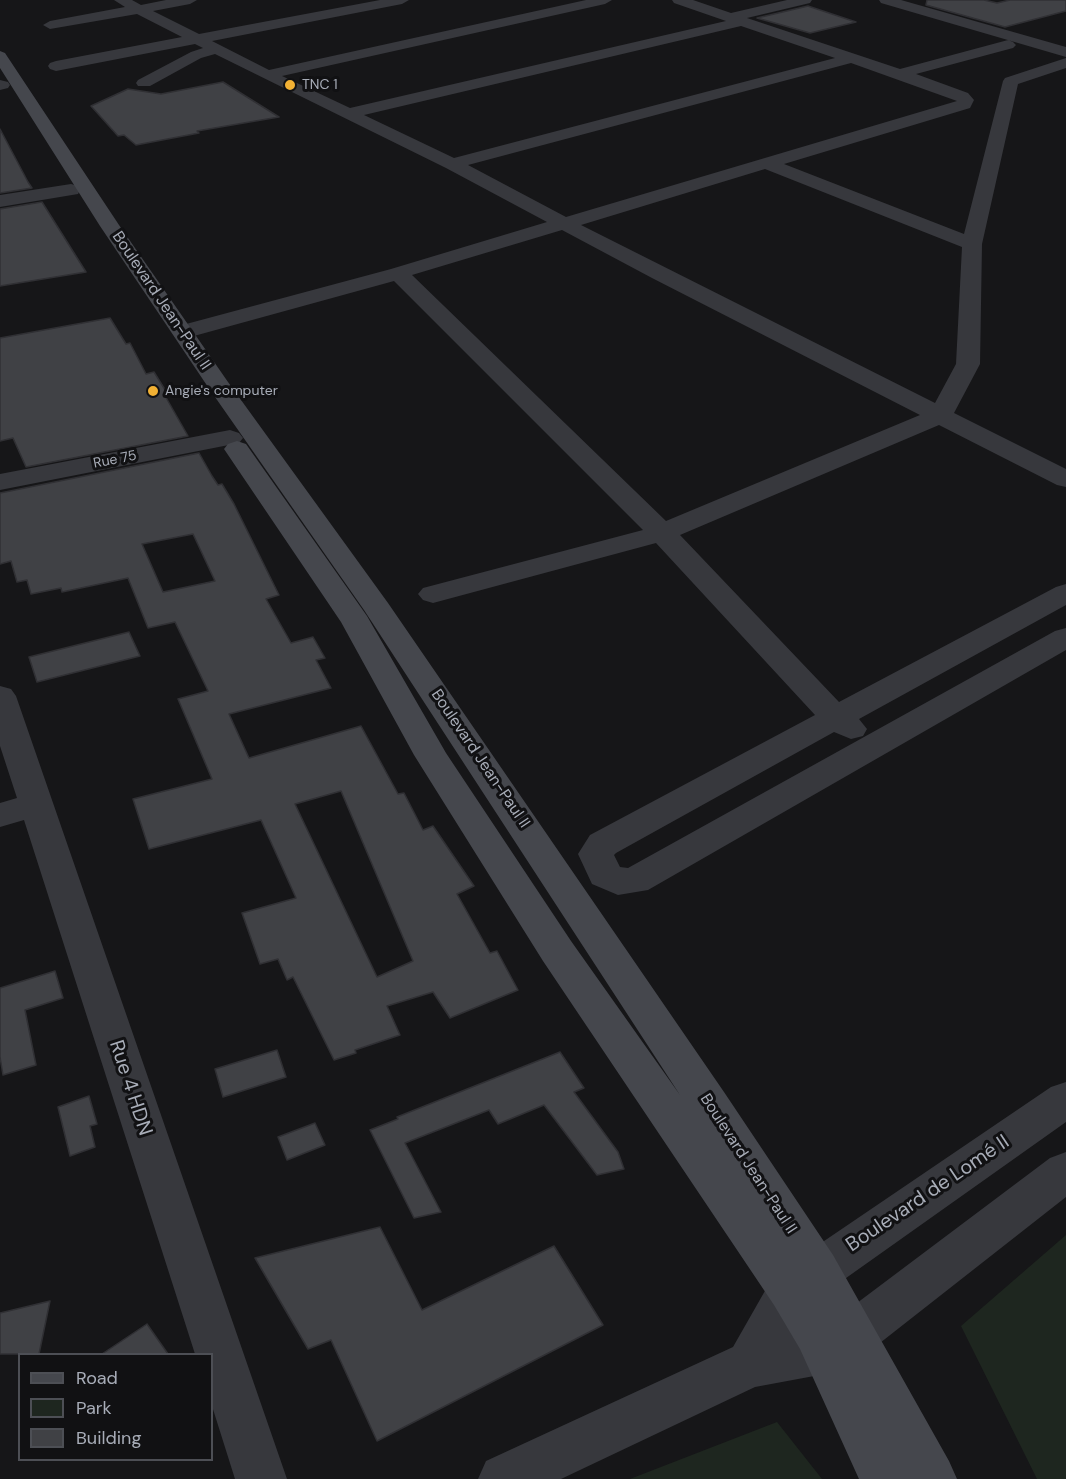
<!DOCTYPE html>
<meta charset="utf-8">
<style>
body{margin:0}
#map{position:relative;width:1066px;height:1479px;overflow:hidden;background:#161618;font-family:"DM Sans",sans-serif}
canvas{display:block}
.legend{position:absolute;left:18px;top:1353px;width:195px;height:108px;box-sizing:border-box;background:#111113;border:2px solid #4d4f55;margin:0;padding:8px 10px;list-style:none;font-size:18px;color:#a8adb8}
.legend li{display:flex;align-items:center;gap:12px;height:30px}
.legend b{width:30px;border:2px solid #4d4f55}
</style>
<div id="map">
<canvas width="1066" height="1479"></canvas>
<ul class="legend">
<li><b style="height:8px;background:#45474d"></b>Road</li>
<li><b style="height:16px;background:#1e261f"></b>Park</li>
<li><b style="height:16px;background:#404145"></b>Building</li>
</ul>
</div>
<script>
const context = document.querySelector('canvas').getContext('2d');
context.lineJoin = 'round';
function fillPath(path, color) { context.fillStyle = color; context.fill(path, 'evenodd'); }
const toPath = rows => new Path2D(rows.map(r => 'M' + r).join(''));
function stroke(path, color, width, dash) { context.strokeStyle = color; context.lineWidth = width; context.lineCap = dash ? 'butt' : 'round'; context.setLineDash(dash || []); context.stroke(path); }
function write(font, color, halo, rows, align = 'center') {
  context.font = font + ' "DM Sans",sans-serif'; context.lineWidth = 6; context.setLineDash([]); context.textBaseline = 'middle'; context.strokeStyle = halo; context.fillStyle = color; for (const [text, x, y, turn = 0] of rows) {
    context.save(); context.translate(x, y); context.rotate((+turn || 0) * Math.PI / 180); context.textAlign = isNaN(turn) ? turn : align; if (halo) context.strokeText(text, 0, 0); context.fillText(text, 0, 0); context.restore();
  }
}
fillPath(toPath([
 [1066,1235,1066,1479,1037,1479,961,1326],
 [777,1422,822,1479,630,1479]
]), '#1e261f');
const building = toPath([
 [927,0,984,0,997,3,1010,0,1066,0,1066,11,1005,27,926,5,927,0],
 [808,6,856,22,810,33,757,18,808,6],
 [223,82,279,117,197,131,199,133,136,145,124,135,118,136,91,106,128,89,161,94,223,82],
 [0,129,28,182,32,188,0,193,0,129],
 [42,202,86,272,0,286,0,209,42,202],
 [110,318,126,344,130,343,146,374,154,372,167,393,164,394,188,436,26,467,13,438,0,441,0,338,110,318],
 [199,453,212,476,218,485,222,484,234,504,279,595,266,599,291,643,313,637,325,658,316,660,331,688,229,714,249,758,361,726,398,794,404,793,423,830,433,826,474,886,457,894,490,953,497,951,518,990,450,1018,433,992,387,1006,400,1035,355,1050,356,1053,334,1060,293,977,287,980,278,959,260,964,242,913,296,898,261,820,149,849,133,799,212,779,178,699,208,691,175,622,148,628,128,578,62,592,61,588,31,594,27,580,17,582,11,561,0,564,0,493,199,453],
 [193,534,215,581,163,592,142,544,193,534],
 [341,791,413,961,377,977,295,804,341,791],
 [129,632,140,656,37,682,29,657,129,632],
 [55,971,63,998,25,1010,36,1065,3,1075,0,1057,0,988,55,971],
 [277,1050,286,1077,223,1097,215,1069,277,1050],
 [560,1052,584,1088,574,1092,618,1152,624,1169,597,1175,544,1105,498,1124,489,1110,405,1143,441,1212,414,1218,370,1130,398,1119,397,1117,560,1052],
 [89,1096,97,1124,90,1126,95,1147,70,1156,58,1107,89,1096],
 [315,1123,325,1145,287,1160,278,1137,315,1123],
 [380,1227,422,1310,554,1246,603,1325,377,1441,331,1340,308,1349,255,1258,380,1227],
 [50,1301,39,1354,0,1354,0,1313,50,1301],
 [147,1324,168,1354,102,1354,147,1324]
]);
fillPath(building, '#404145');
stroke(building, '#303034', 1.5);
fillPath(toPath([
 [114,0,132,0,141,5,166,0,197,0,190,4,153,11,199,34,380,0,409,0,402,4,212,41,269,70,586,0,612,0,605,4,282,76,350,108,726,21,674,3,672,0,693,0,731,13,787,0,812,0,810,3,747,18,900,69,1008,40,1013,42,1016,45,1013,48,916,74,968,93,974,100,970,108,784,164,964,234,1003,81,1005,78,1066,58,1066,68,1018,84,982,244,980,364,954,413,1066,469,1066,487,1057,485,939,425,680,535,839,702,1056,587,1066,584,1066,605,859,719,867,729,863,736,851,739,834,732,616,853,614,855,620,867,628,868,1055,631,1066,628,1066,650,648,890,618,895,592,884,578,854,590,835,815,715,656,543,433,603,423,600,418,594,423,588,643,530,394,281,183,339,175,337,172,332,175,327,391,269,547,222,446,168,215,54,201,58,150,86,138,86,136,83,138,80,191,52,203,48,195,44,56,71,50,69,48,66,50,63,56,61,182,37,137,14,50,29,43,25,50,21,125,7,114,0],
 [741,26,835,58,454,158,364,115,741,26],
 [851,63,957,101,566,217,468,165,851,63],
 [765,169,962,247,956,364,935,403,581,225,765,169],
 [562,230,652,278,920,415,666,521,412,275,562,230],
 [879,0,901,0,1066,47,1066,57,881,3,879,0],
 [0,80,8,82,10,85,8,88,0,90,0,80],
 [71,184,78,186,80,190,78,194,0,207,0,195,71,184],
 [230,430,239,433,243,438,239,443,0,490,0,474,230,430],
 [0,686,11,689,16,696,287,1479,235,1479,212,1406,212,1354,195,1354,24,820,0,827,0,803,17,798,0,746,0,686],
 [1066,1082,1066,1122,808,1305,793,1333,817,1329,837,1318,1050,1158,1066,1152,1066,1197,871,1350,842,1367,825,1374,755,1387,561,1479,478,1479,486,1461,733,1347,774,1275,1051,1087,1066,1082]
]), '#37383d');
fillPath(toPath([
 [0,51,5,53,119,225,228,382,388,603,724,1092,833,1255,949,1461,957,1479,859,1479,800,1349,774,1305,543,961,414,755,341,622,224,449,228,444,237,441,246,444,367,616,446,753,571,941,680,1095,364,610,208,387,100,226,0,68,0,51]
]), '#45474d');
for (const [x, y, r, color] of [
 [290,85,6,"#f2b134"],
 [153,391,6,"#f2b134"]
]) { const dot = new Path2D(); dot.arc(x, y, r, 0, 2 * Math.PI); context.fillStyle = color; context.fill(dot); stroke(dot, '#111113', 2); }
write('14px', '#a8adb8', '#111113', [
 ["TNC 1",302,85],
 ["Angie's computer",165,391]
], 'left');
write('14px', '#a8adb8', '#111113', [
 ["Rue 75",115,460,-11]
]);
write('16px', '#a8adb8', '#111113', [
 ["Boulevard Jean-Paul II",161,301,56],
 ["Boulevard Jean-Paul II",480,759,56],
 ["Boulevard Jean-Paul II",748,1164,57]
]);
write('20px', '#a8adb8', '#111113', [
 ["Rue 4 HDN",130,1088,72],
 ["Boulevard de Lomé II",928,1194,-34]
]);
</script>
